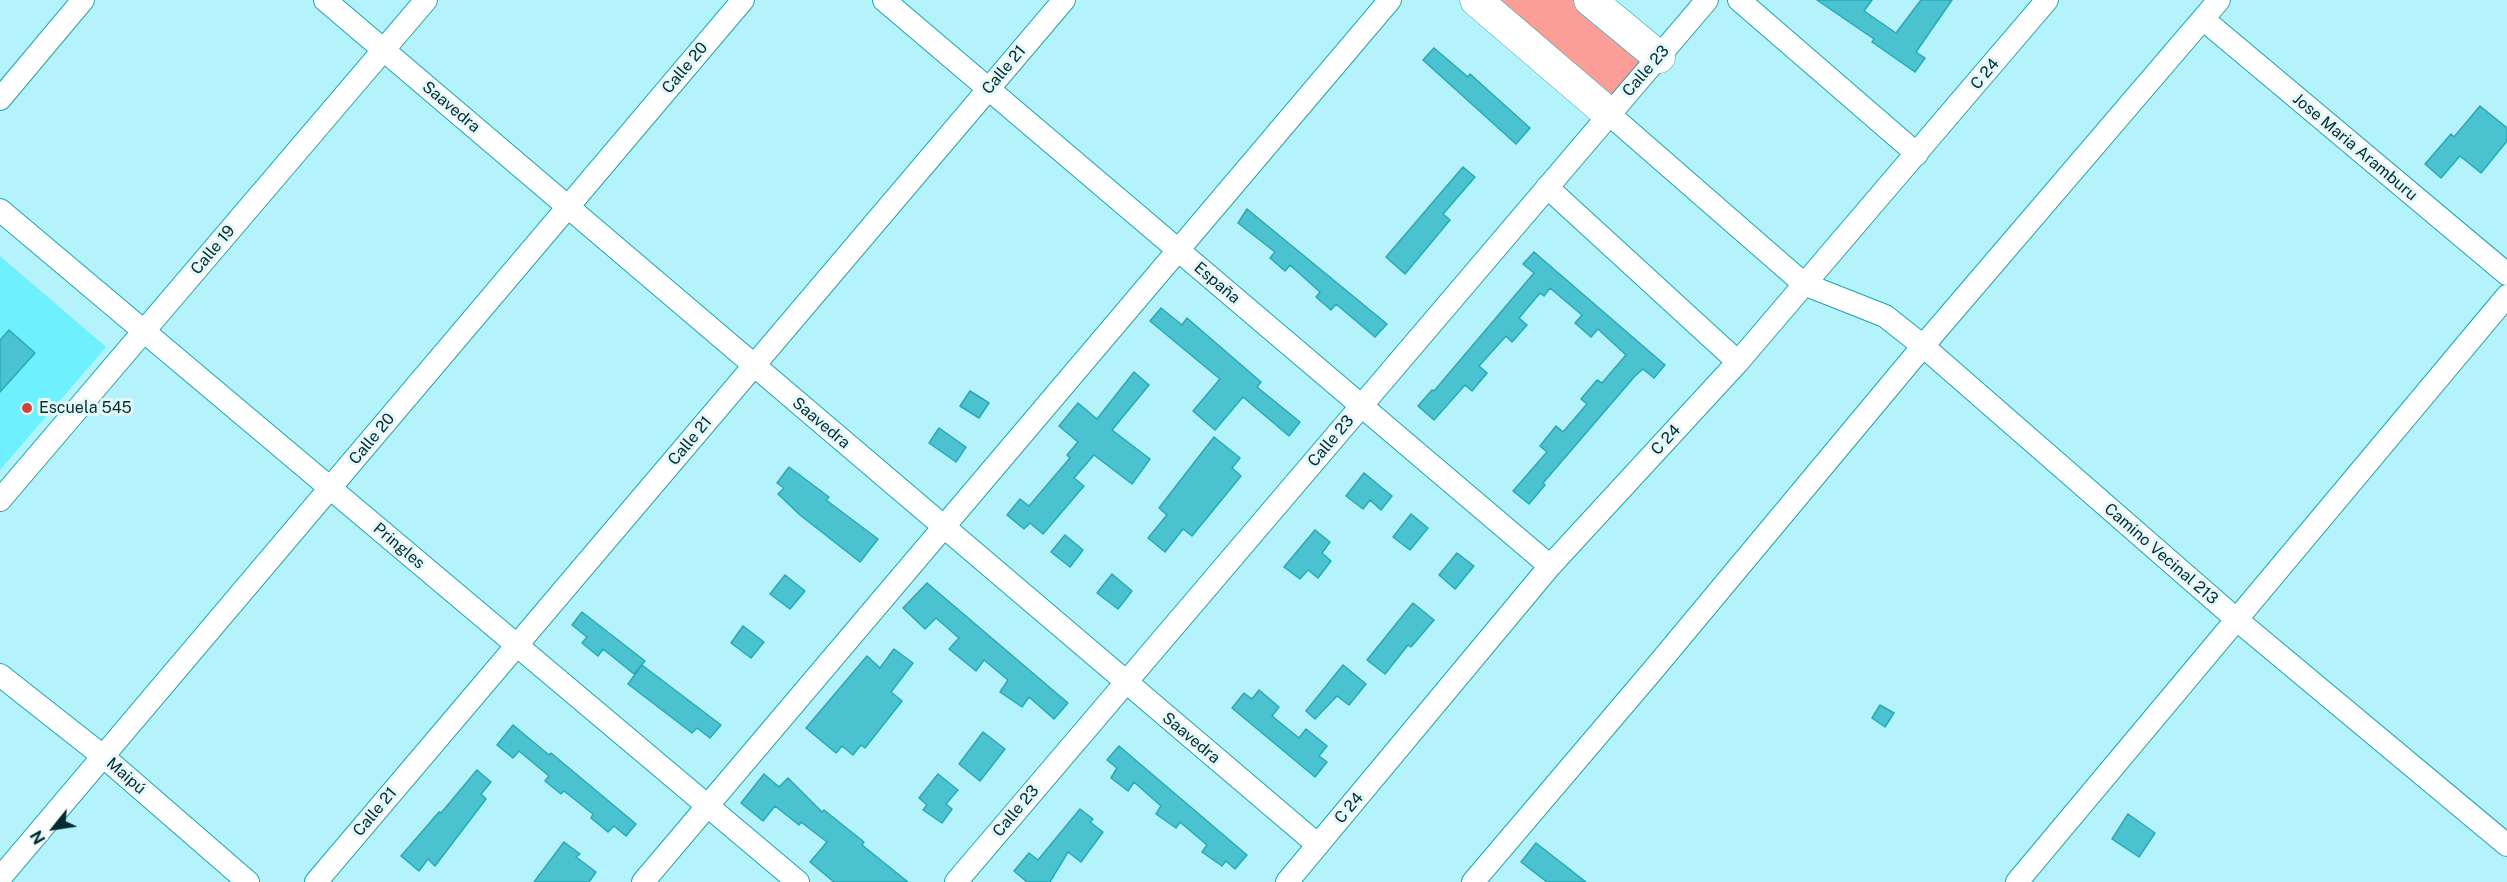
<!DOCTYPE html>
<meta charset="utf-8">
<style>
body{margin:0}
#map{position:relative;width:2507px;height:882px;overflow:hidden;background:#b4f3fb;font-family:"Public Sans",sans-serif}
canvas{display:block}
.north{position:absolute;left:24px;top:798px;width:60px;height:60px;-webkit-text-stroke:4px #e4f8fa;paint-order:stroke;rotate:240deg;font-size:16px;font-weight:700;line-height:24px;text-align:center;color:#042b2f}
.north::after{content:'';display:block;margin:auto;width:21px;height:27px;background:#042b2f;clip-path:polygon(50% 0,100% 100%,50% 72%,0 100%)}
</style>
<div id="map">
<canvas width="2507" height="882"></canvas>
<div class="north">N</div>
</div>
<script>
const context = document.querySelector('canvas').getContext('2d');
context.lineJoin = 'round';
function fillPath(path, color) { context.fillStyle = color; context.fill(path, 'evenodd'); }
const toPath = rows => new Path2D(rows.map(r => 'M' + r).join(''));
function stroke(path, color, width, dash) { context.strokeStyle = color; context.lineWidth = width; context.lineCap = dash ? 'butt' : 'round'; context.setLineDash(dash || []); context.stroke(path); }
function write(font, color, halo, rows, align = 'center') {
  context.font = font + ' "Public Sans",sans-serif'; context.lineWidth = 6; context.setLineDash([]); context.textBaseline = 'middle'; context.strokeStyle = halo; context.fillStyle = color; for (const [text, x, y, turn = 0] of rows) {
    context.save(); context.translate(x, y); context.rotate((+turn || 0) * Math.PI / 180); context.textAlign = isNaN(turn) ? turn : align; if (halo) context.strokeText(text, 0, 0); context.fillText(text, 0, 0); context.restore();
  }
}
fillPath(toPath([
 [0,256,106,347,0,470]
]), '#6ef0ff');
fillPath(toPath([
 [1477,0,1589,0,1657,57,1609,113]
]), '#fb9e97');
const building = toPath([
 [1817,0,1872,0,1864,11,1896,33,1921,0,1952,0,1916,52,1925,58,1915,72,1872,42,1874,39,1817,0],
 [1434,48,1468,77,1470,74,1530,128,1516,144,1423,60,1434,48],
 [2480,106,2507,128,2507,141,2481,173,2460,156,2441,178,2425,164,2451,134,2454,137,2480,106],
 [1463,167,1475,177,1443,214,1450,220,1405,274,1386,257,1463,167],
 [1247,209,1387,324,1375,337,1336,304,1331,310,1316,297,1320,292,1290,265,1285,271,1270,258,1275,252,1238,223,1247,209],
 [1534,252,1665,365,1654,378,1643,369,1635,376,1543,483,1545,485,1529,504,1513,491,1547,452,1540,446,1556,426,1563,432,1587,404,1581,399,1597,380,1602,383,1626,355,1598,329,1591,337,1575,323,1582,315,1550,288,1544,296,1540,293,1519,318,1527,325,1512,342,1506,336,1479,366,1487,373,1472,391,1465,385,1434,420,1418,406,1432,390,1434,391,1534,273,1523,264,1534,252],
 [1161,308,1182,325,1187,318,1261,382,1257,387,1300,422,1289,436,1243,397,1215,430,1193,411,1220,379,1150,321,1161,308],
 [9,330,35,353,0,392,0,340,9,330],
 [1134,372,1149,385,1112,430,1150,459,1132,484,1094,455,1074,478,1084,486,1043,534,1030,523,1024,529,1007,515,1020,499,1029,506,1070,458,1067,455,1078,442,1059,426,1078,403,1097,419,1134,372],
 [970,391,989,403,979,418,960,406,970,391],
 [939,428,966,447,956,462,929,443,939,428],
 [1214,437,1240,458,1232,468,1241,476,1192,536,1183,529,1165,552,1148,538,1167,515,1159,508,1214,437],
 [789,467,829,497,826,500,878,539,860,562,800,515,778,494,784,488,777,483,789,467],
 [1364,473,1392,496,1381,510,1370,500,1363,509,1346,496,1364,473],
 [1411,514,1428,528,1410,550,1393,537,1411,514],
 [1315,530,1330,542,1322,553,1331,561,1318,578,1308,570,1300,579,1284,567,1315,530],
 [1065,535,1083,550,1070,567,1051,552,1065,535],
 [1457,553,1474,566,1455,589,1439,575,1457,553],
 [1112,574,1132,591,1118,609,1097,593,1112,574],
 [785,575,805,591,790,609,770,594,785,575],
 [927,583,1068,703,1054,719,1029,697,1022,707,1000,692,1008,680,984,660,976,671,949,649,959,638,936,618,925,629,903,608,927,583],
 [1413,603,1434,620,1411,647,1408,645,1385,674,1367,660,1413,603],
 [582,612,645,661,634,674,603,649,598,656,582,643,587,637,572,625,582,612],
 [743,626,764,642,751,658,731,643,743,626],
 [894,649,913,663,891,692,902,701,865,748,861,745,853,755,842,746,836,753,806,728,867,656,880,668,894,649],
 [642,665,721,725,710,738,697,728,692,733,628,684,642,665],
 [1343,665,1366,684,1349,705,1337,696,1315,719,1306,711,1343,665],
 [1259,690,1279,707,1272,716,1299,738,1306,729,1327,746,1319,756,1327,762,1315,777,1232,708,1244,693,1252,699,1259,690],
 [1880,705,1894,713,1885,727,1872,718,1880,705],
 [513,725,549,755,551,753,636,824,626,836,614,826,608,832,591,818,593,814,564,791,561,794,545,781,549,776,519,751,513,758,497,745,513,725],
 [983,732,1005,749,980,781,959,764,983,732],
 [1119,746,1247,855,1235,869,1226,861,1222,866,1202,852,1207,845,1180,822,1176,828,1156,814,1161,806,1134,782,1128,791,1111,778,1117,768,1107,760,1119,746],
 [477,770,491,782,481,794,486,799,435,866,428,859,419,871,401,856,439,812,441,813,477,770],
 [764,774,779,787,788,778,822,812,824,810,864,842,862,845,908,882,834,882,810,862,827,842,801,822,799,825,775,806,763,821,741,803,764,774],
 [938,774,958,790,946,804,952,809,942,823,923,810,927,805,919,798,938,774],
 [1080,809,1093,819,1090,822,1103,832,1081,862,1068,852,1050,882,1027,882,1014,871,1029,853,1038,860,1080,809],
 [2128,814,2155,833,2139,857,2112,839,2128,814],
 [564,842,580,854,576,857,596,872,589,882,534,882,564,842],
 [1536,843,1586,882,1547,882,1521,862,1536,843]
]);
fillPath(building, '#4bc2cf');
stroke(building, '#29a9b6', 1.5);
const minor = toPath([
 [325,0,1318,845],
 [884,0,1550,566],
 [1739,0,1917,154],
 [2203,19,2507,274],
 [0,99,83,0],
 [1609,114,1804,284,1885,316,1923,346,2236,619,2507,845],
 [1547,187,1738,362],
 [0,210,798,882],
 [0,500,426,0],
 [0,675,104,757,248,882],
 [0,878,743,0],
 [316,882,1064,0],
 [643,882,1390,0],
 [956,882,1707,0],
 [1287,882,1550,566,1738,362,2047,0],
 [1473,882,1654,669,1923,346,2219,0],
 [2017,882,2507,296]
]);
const secondary = toPath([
 [1476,0,1609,114],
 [1590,0,1659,57]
]);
stroke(minor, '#1fa3b0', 24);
stroke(secondary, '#1fa3b0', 33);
stroke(minor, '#fff', 22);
stroke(secondary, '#fff', 32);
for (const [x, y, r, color] of [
 [27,408,6,"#d04140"]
]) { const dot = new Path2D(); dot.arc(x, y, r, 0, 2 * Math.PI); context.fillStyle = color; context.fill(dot); stroke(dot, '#e4f8fa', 2); }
write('16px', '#042b2f', '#e4f8fa', [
 ["Calle 20",685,68,-50],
 ["Calle 21",1004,70,-50],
 ["Calle 23",1646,71,-49],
 ["C 24",1985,74,-50],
 ["Saavedra",451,107,40],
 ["Jose Maria Aramburu",2355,147,40],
 ["Calle 19",213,250,-50],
 ["España",1217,283,40],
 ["Saavedra",821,423,40],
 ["Calle 20",372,439,-50],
 ["C 24",1666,440,-47],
 ["Calle 21",690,441,-50],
 ["Calle 23",1331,441,-50],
 ["Pringles",399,546,40],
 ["Camino Vecinal 213",2161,554,41],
 ["Saavedra",1191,738,40],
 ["Maipú",126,776,41],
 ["C 24",1349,808,-50],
 ["Calle 23",1016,811,-50],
 ["Calle 21",375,812,-50]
]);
write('16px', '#042b2f', '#e4f8fa', [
 ["Escuela 545",39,408]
], 'left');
</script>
